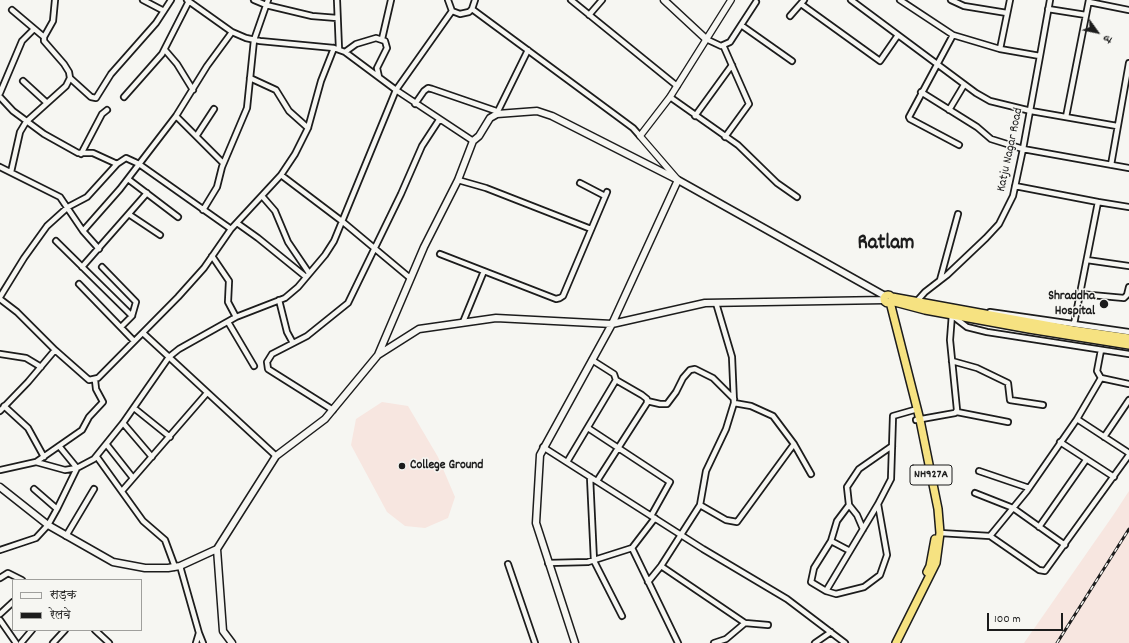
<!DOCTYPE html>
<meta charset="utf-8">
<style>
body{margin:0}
#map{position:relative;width:1129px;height:643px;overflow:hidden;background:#f6f6f2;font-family:Dekko,"Playpen Sans Deva",sans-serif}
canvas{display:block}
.legend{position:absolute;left:12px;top:579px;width:130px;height:52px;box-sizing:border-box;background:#f6f6f2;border:1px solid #9f9f9c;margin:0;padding:5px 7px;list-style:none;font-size:12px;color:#1c1c1c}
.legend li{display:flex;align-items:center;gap:8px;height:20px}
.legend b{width:20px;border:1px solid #9f9f9c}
.north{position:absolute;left:1077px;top:12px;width:40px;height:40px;-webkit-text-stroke:3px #f6f6f2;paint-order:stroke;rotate:123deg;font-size:11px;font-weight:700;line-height:16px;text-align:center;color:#1c1c1c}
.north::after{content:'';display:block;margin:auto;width:14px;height:18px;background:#1c1c1c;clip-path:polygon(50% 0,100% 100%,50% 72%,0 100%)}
.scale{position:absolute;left:987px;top:613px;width:76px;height:18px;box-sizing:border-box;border:2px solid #1c1c1c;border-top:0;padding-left:5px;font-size:12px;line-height:14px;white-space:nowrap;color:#1c1c1c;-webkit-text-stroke:3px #f6f6f2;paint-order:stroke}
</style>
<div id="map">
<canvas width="1129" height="643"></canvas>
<ul class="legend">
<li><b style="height:5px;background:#f6f6f2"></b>सड़क</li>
<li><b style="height:5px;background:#1c1c1c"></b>रेलवे</li>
</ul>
<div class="north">उ</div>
<div class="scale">100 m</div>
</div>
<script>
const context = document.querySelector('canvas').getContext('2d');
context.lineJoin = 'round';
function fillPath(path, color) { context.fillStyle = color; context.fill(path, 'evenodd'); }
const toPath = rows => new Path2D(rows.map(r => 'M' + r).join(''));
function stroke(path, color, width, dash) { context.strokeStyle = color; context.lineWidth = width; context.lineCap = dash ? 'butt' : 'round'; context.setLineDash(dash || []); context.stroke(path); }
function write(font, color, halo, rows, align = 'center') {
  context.font = font + ' Dekko,sans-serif'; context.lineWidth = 3; context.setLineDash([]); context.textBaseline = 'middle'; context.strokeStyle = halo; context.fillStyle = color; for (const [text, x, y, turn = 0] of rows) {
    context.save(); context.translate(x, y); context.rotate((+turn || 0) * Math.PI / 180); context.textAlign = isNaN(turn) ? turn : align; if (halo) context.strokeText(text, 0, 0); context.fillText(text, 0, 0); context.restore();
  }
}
fillPath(toPath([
 [382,402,408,406,438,457,455,497,448,518,425,528,405,526,387,512,351,445,356,419],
 [1129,491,1129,643,1024,643,1114,514]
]), '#f7e6e0');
const minor = toPath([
 [143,0,164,11],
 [187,0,232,32,246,38,260,41,334,48,345,52,396,90,473,141],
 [254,0,266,5,312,16,337,18],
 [337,0,339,49],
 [448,0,452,11,460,14,469,12,472,9,475,0],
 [571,0,677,86],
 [851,0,976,93,990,101,1031,111,1117,126],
 [900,0,953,35,1000,49],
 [951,0,964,6,1007,13],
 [1089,2,1129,10],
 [801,4,880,61,898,35],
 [472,9,633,128,640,136],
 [1048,9,1086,15],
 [12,10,44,37],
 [589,15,602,0],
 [790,16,804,0],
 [741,25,792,61],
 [953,35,909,117,910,119,959,145],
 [382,39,391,0],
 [706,39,721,46,730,42,756,2],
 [723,45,749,104,725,137],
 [165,50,177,64,193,90],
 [345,52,356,44,376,38,385,41,387,48,377,68,379,77],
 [1040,56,1050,0],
 [70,78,91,97,96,98,111,74,156,23,171,0],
 [250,78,276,90,289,111,308,128],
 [23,81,47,103],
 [921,92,977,127,991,139,1023,149,1129,168],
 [0,93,22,41,34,29],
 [0,97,13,111,44,134,78,153,93,153,117,164],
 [124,97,162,54,189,1],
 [670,97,738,145,777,183,797,197],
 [415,104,424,91,428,88,432,89,496,111],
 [949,110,964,85],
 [497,113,528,50],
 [176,116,223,163],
 [695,116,732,65],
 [1066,117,1089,0],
 [197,135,214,109],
 [81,154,102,114,107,110],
 [1111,165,1129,63],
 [0,167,60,197,83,231,99,249],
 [11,172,20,132,26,122,66,86,70,78,69,72,64,64,44,41,44,37,53,21,55,0],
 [281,175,343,222,410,278],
 [128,179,178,217],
 [458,180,486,188,591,229],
 [580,183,605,196],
 [1015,186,1098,202,1074,324],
 [262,196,275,211,288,242,309,273],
 [1098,202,1129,207],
 [203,210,217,187,222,167,247,108,254,40,268,0],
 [130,215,160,235],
 [237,223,258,238,306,277],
 [83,231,120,189,176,116,207,66,232,32],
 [56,241,132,316],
 [440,254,556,299,560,298,563,296,607,192],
 [212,256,229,281,228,302,236,317],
 [1087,260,1129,266],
 [82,267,147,193],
 [102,267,136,302,132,316,121,327],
 [940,280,958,214],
 [79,284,134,341],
 [1080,294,1124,298,1127,295,1129,287],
 [0,297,24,258,47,226,68,207,87,197,117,164,126,158,139,164,231,229],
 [0,299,17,312,55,350],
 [279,300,287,332,293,343],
 [917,301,925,292,947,275,986,238,999,224,1013,196,1023,149,1040,56,1000,49,1010,0],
 [990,312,1129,332],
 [954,317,967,327,987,332,1129,354],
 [228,322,254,366],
 [463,322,484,271],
 [143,333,276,456],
 [1101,350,1097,371,1101,378,1129,384],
 [0,354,26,358,41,367],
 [952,361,977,368,1008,383,1010,400,1043,405],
 [647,401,660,404,667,404,676,392,683,378,690,370,695,369,713,378,734,399],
 [734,403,751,406,773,416,794,444,811,474],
 [4,406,28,428,44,457],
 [134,408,170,437],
 [333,410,268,369,267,362,272,354,307,336,348,303,401,194,422,146,439,120],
 [0,411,28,382,55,350,89,380,98,378,178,297,204,268,231,229,281,175,295,154,308,128,321,81,334,48],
 [957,412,1008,422],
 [1077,419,1101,378],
 [916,420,955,413,957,410,950,340,952,314],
 [123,423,152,457],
 [588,428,670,482,651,516],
 [1104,437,1129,400],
 [1060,442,1114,477],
 [107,445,133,478],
 [543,447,703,549,787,599,845,643],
 [97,457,143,521,165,540,175,567],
 [36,462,65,470,77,468,94,459,123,423,169,357,179,349,236,317,285,298,298,287,325,255,334,241,396,90,452,11],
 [567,462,616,380,614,374,592,360],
 [0,470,36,462,82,430,89,417,103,402,96,389,95,380],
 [979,471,1029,488],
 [590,477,594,561,622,616],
 [597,481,647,403,647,399,642,395,616,380],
 [34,489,57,509],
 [122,491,207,393],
 [975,493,1013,508,1065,545],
 [878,504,826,591,836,594,864,587,880,575,887,555,878,504,891,479,893,416,914,410],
 [700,505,726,520,737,522,794,444],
 [849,505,857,515,863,529],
 [1039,527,1086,460],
 [940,533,990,536,1039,570,1045,571,1129,455],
 [66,536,94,489],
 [990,536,1027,491,1077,419,1129,453],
 [831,541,850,551],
 [632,548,678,643],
 [0,550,36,538,48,525,57,509,77,468,59,446],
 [548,563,588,562,632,548,655,518],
 [508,564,535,643],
 [180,566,199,633,196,643],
 [661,566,745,623,768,625],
 [0,578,8,573,22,580],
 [648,582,661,566,700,505,706,471,726,429,734,403,732,357,716,303],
 [826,591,811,582,814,568,831,541,837,521,849,505,847,487,859,469,892,446],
 [0,614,13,602],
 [0,620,16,643],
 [95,630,109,643],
 [199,633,203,643],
 [21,643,32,630],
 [53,643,65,630],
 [714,643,726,639,745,623],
 [815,643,831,632]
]);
const tertiary = toPath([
 [678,180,640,136,670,97,731,0]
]);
const secondary = toPath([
 [664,0,706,39],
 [378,355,424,247,458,180,473,141,479,136,490,118,497,114,537,111,552,116,678,180,885,296],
 [0,487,48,525,113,562,145,568,168,568,180,566,217,549],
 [232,643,223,631,217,549,276,456,325,419,378,355,419,329,496,318,612,324,705,303,885,300],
 [575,643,536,523,540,455,612,324,678,180]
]);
const trunk = toPath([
 '884 299a4 4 0 1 1 8 0a4 4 0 1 1-8 0Z',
 [892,297,1073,330,1129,338],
 [891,301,925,310,1029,329,1129,345],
 [890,302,920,420,938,509,940,533,936,563,896,643],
 [927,572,930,566,935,539]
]);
stroke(minor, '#1c1c1c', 8);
stroke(tertiary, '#1c1c1c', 8);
stroke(secondary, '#1c1c1c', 9);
stroke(trunk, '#1c1c1c', 10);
stroke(minor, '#f6f6f2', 4.5);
stroke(tertiary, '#f6f6f2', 5.5);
stroke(secondary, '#f6f6f2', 6);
stroke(trunk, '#f6e281', 7);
const rail = toPath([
 [1057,643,1129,529]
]);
stroke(rail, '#1c1c1c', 3);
stroke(rail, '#f6f6f2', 1.5, [4.5]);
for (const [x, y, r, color] of [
 [1104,304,5,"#1c1c1c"],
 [402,466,4,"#1c1c1c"]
]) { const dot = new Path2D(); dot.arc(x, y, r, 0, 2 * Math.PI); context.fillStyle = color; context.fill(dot); stroke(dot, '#f6f6f2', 1.5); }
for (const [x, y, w] of [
 [931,475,42]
]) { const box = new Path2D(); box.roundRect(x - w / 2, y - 10, w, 20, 3); context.fillStyle = '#f6f6f2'; context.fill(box); stroke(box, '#1c1c1c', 1); }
write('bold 12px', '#1c1c1c', null, [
 ["NH927A",931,475]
]);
write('13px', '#1c1c1c', '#f6f6f2', [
 ["Katju Nagar Road",1011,150,-78]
]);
write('bold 13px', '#1c1c1c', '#f6f6f2', [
 ["Shraddha",1095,297],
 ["Hospital",1095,312],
 ["College Ground",410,466,"left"]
], 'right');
write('bold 21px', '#1c1c1c', '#f6f6f2', [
 ["Ratlam",886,245]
]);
</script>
